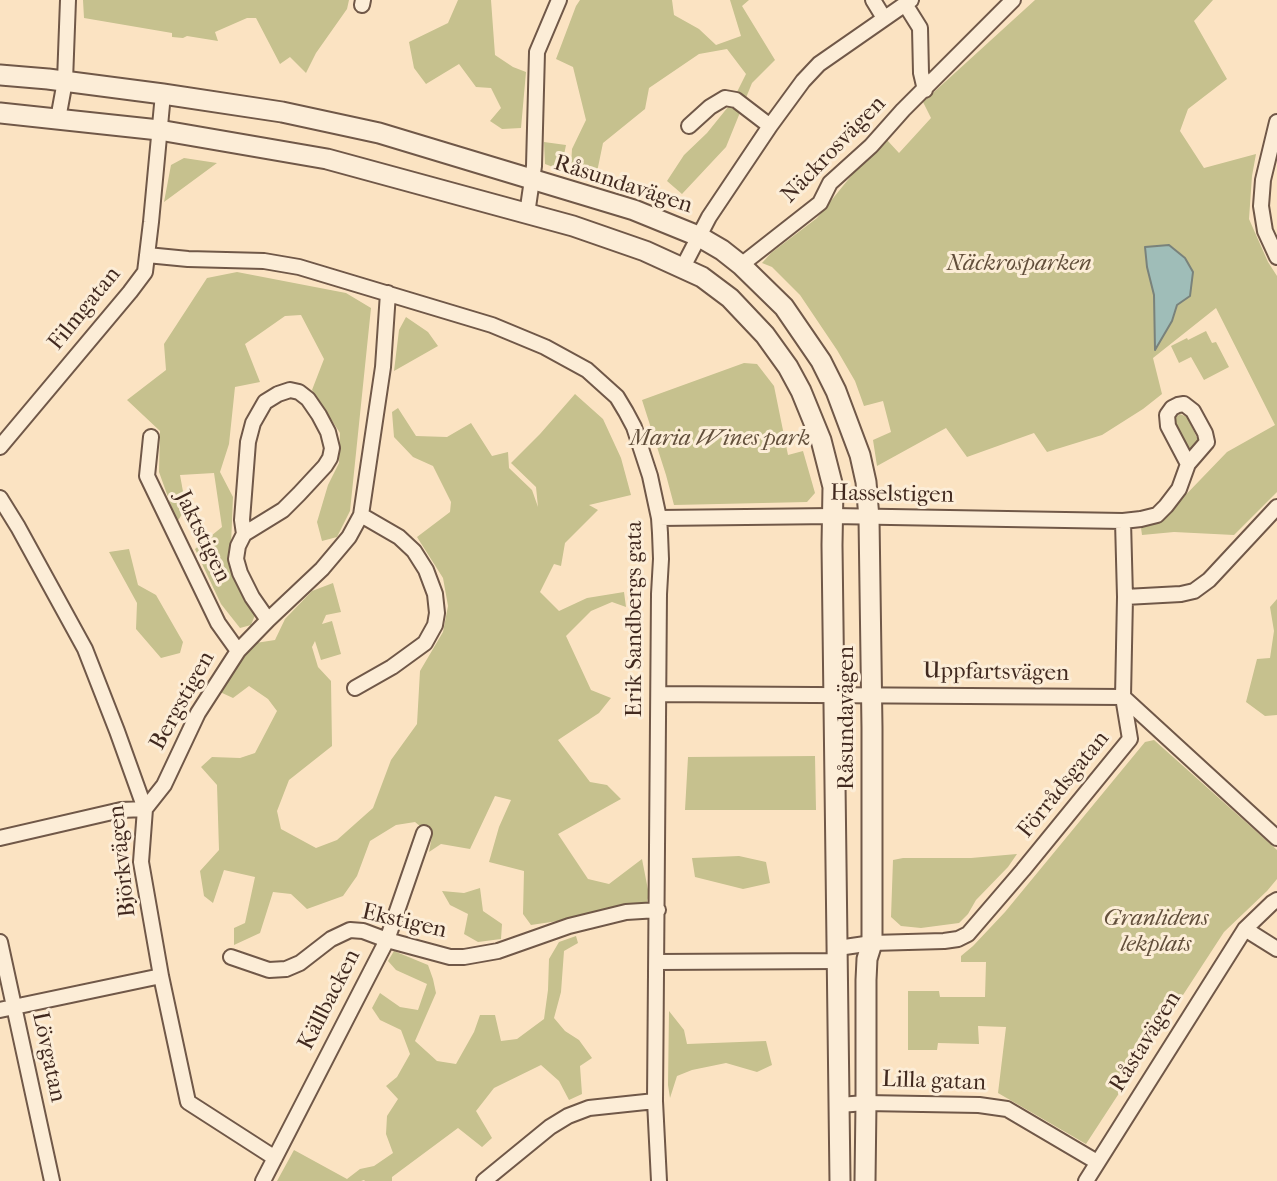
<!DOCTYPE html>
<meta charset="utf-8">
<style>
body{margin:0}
canvas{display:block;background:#fbe3c2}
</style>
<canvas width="1277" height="1181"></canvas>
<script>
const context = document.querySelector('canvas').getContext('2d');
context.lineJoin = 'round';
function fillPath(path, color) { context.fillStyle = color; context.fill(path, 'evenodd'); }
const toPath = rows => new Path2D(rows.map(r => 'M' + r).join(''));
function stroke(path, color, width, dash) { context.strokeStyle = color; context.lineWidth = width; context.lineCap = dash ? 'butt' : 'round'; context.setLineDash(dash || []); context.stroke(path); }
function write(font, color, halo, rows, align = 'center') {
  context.font = font + ' "IM FELL French Canon",serif'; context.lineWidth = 6; context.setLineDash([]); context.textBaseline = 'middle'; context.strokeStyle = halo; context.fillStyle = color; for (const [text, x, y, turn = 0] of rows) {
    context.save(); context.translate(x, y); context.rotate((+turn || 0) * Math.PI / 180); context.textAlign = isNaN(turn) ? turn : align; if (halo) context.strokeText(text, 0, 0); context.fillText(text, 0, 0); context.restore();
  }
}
fillPath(toPath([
 [83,0,349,0,347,9,316,53,306,73,290,57,280,64,256,18,247,18,215,32,218,41,187,36,183,38,172,37,172,33,84,18],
 [458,0,491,0,495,55,513,67,526,72,521,128,502,129,490,121,501,108,491,88,476,87,459,64,426,84,414,68,409,42,448,23],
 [580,0,672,0,674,15,699,29,716,45,741,36,730,0,749,0,742,6,775,60,752,83,726,147,682,194,667,181,684,155,707,133,732,102,746,74,727,49,699,54,649,88,645,109,603,143,597,172,571,166,572,149,586,120,573,67,556,59,576,6],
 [1035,0,1213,0,1194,21,1227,79,1188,109,1180,131,1204,168,1256,154,1252,176,1249,219,1268,262,1277,276,1277,492,1234,535,1174,532,1142,535,1141,528,1174,507,1227,452,1275,425,1216,308,1153,358,1162,394,1143,409,1102,435,1047,452,1034,433,967,457,946,428,877,466,873,440,891,432,883,401,864,406,855,381,837,350,800,295,772,267,762,263,771,253,817,218,864,160,887,140,899,153,931,118,923,102],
 [544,142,566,145,561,170,545,164],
 [184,158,217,163,164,202,171,165],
 [237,272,346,293,371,308,350,511,337,537,322,541,317,522,328,485,339,463,340,433,312,390,324,359,301,315,285,316,245,344,260,382,235,387,229,444,220,472,233,497,230,569,255,615,251,625,240,628,221,604,195,549,222,527,214,473,180,475,186,508,177,522,159,472,160,431,127,400,166,370,164,344,207,278],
 [406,317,428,332,438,346,394,371,399,330],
 [1206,331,1212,343,1216,342,1229,367,1204,380,1191,357,1179,363,1171,346,1187,338,1188,340],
 [744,363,757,364,774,386,788,455,803,451,815,493,807,502,674,505,666,475,642,400],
 [575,394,603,419,621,458,631,495,589,505,598,510,565,543,561,566,554,564,540,592,559,611,587,598,624,592,626,607,612,602,591,611,566,636,591,690,611,698,599,713,558,740,590,782,607,785,621,799,558,834,588,879,609,884,642,859,649,895,645,908,531,925,523,914,524,871,489,862,499,827,511,800,495,796,470,849,441,844,429,852,432,836,415,822,396,825,370,841,357,876,343,896,307,909,291,894,273,892,260,933,234,945,234,928,245,923,255,877,224,870,213,903,204,896,200,871,219,850,217,785,201,767,212,757,240,758,255,753,277,711,268,699,249,686,233,698,220,692,249,644,275,640,285,619,312,591,333,583,341,612,326,615,322,624,332,621,341,654,321,660,315,641,312,647,318,667,331,681,332,746,289,780,277,811,281,829,316,848,337,840,373,808,391,760,417,724,420,671,443,632,448,606,443,578,417,537,450,512,451,502,433,466,413,457,394,437,392,412,398,408,416,436,447,437,471,423,492,456,508,452,509,468,532,490,538,507,536,487,511,463,540,434],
 [1180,414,1187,417,1199,442,1189,454,1174,423,1175,418],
 [129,549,138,585,156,595,183,642,180,653,161,658,136,629,137,603,109,552],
 [1277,599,1277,715,1265,716,1246,702,1257,659,1270,658,1274,631,1270,607],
 [1154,740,1277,850,1277,879,1267,891,1224,932,1086,1144,998,1093,1006,1027,978,1026,979,1044,938,1043,937,1050,908,1050,908,991,939,991,940,997,985,997,986,962,961,962,961,956,973,946,1005,912,1145,742],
 [815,756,816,810,685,810,688,757],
 [1017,854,1008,867,976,900,968,914,959,923,921,928,901,926,891,917,893,860,903,858,971,858],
 [739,856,766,862,770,883,743,889,695,877,692,858],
 [480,888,483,911,502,924,501,939,478,942,464,934,468,914,450,905,442,891,464,893],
 [576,936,578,943,564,951,561,992,554,1018,565,1031,579,1040,592,1058,580,1066,582,1094,569,1100,559,1081,541,1065,494,1088,476,1111,492,1138,482,1147,458,1128,392,1177,392,1181,365,1181,364,1180,361,1181,277,1181,294,1150,347,1179,360,1169,374,1166,393,1153,386,1134,387,1116,398,1099,386,1086,397,1077,410,1054,401,1030,380,1020,372,1008,380,993,400,1007,418,1010,427,984,396,970,388,961,394,951,428,965,433,979,436,993,415,1041,437,1061,456,1064,474,1032,480,1015,495,1015,501,1041,517,1039,544,1019,548,990,549,959,559,942],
 [669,1011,684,1030,687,1044,766,1041,772,1065,757,1072,726,1063,692,1070,677,1076,670,1098,668,1085]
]), '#c6c18e');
const water = toPath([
 [1169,245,1185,258,1193,272,1190,296,1177,305,1172,321,1155,350,1154,295,1147,267,1145,247,1169,245]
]);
fillPath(water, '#9fbdb8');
stroke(water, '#79827b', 2);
const minor = toPath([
 [873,0,884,18],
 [905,4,920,28,921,73,925,90],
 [362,5,363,0],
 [58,119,65,81,68,0],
 [1277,122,1263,180,1261,206,1265,231,1277,257],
 [689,126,710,107,725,98,736,100,770,126],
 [527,214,534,166,537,52,559,0],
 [147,255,188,259,264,261,299,267,492,325,545,347,587,370,617,397,626,412,634,427,650,476,659,518,660,533,661,559,659,594,655,1101,659,1181],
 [741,265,820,203,830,183,871,146,903,110,1013,0],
 [682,269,709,217,770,126,803,81,819,64,911,0],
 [151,437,147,476,218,623,238,651],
 [0,447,130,292,145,272,151,222,163,94],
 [0,498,18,527,85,649,117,731,145,809,141,862,161,976,188,1102,275,1158],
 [659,518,833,516,1123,521,1141,519,1157,515,1166,506,1179,489,1188,464,1207,442,1205,433,1193,411,1184,404,1178,405,1172,408,1167,415,1168,426,1188,464],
 [244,534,242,520,248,442,253,423,265,402,278,394,290,390,299,392,308,399,319,415,328,432,332,448,330,458,325,466,299,494,283,510,244,534,238,546,236,559,240,573,252,597,268,620],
 [1125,597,1181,594,1194,591,1209,580,1277,507],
 [355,688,392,667,425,643,435,625,437,613,435,594,426,570,414,551,399,537,361,515],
 [659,694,1123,697,1277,838],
 [145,809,164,785,198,713,238,651,268,620,322,569,349,537,361,515,383,367,388,293],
 [0,838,121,810,145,809],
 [1245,929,1277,949],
 [0,942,52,1181],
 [838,948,872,943,944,941,958,939,968,934,1023,870,1130,739,1123,697,1125,597,1123,521],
 [231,957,269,970,286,969,300,963,331,939,350,930,363,931,387,940,450,957,464,957,498,951,569,926,626,912,658,910],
 [657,962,838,961],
 [0,1010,161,976],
 [839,1105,866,1103,979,1105,1007,1109,1097,1162],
 [263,1181,387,940,424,833],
 [484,1181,550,1127,568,1116,589,1108,655,1101],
 [1086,1181,1245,929,1272,903,1277,900]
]);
const tertiary = toPath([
 [0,75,48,79,163,94,282,112,379,133,634,210,698,236,722,250,741,265,784,307,821,361,836,391,860,455,866,482,869,518,872,728,872,943,867,959,866,980,866,1103,865,1181],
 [0,113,159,130,327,159,573,226,645,251,702,277,730,298,765,335,788,367,801,391,821,440,833,487,832,545,840,1181]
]);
stroke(minor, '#705848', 18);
stroke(tertiary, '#705848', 23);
stroke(minor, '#fcedd7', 14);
stroke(tertiary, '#fcedd7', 19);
write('23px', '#41291f', '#fcedd7', [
 ["Näckrosvägen",834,150,-46],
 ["Råsundavägen",623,185,18],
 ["Filmgatan",85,309,-51],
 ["Hasselstigen",892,495,1],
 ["Jaktstigen",202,537,64],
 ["Erik Sandbergs gata",635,619,-90],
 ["Uppfartsvägen",996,673,1],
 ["Bergstigen",183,701,-61],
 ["Råsundavägen",847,718,-90],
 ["Förrådsgatan",1064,785,-51],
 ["Björkvägen",123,861,-96],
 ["Ekstigen",404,922,13],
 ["Källbacken",330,1000,-63],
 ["Råstavägen",1146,1042,-58],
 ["Lövgatan",48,1057,78],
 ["Lilla gatan",934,1082,2]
]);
write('italic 23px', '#624f3b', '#fcedd7', [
 ["Näckrosparken",1019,264],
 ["Maria Wines park",720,439],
 ["Granlidens",1156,919],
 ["lekplats",1156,945]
]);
</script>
